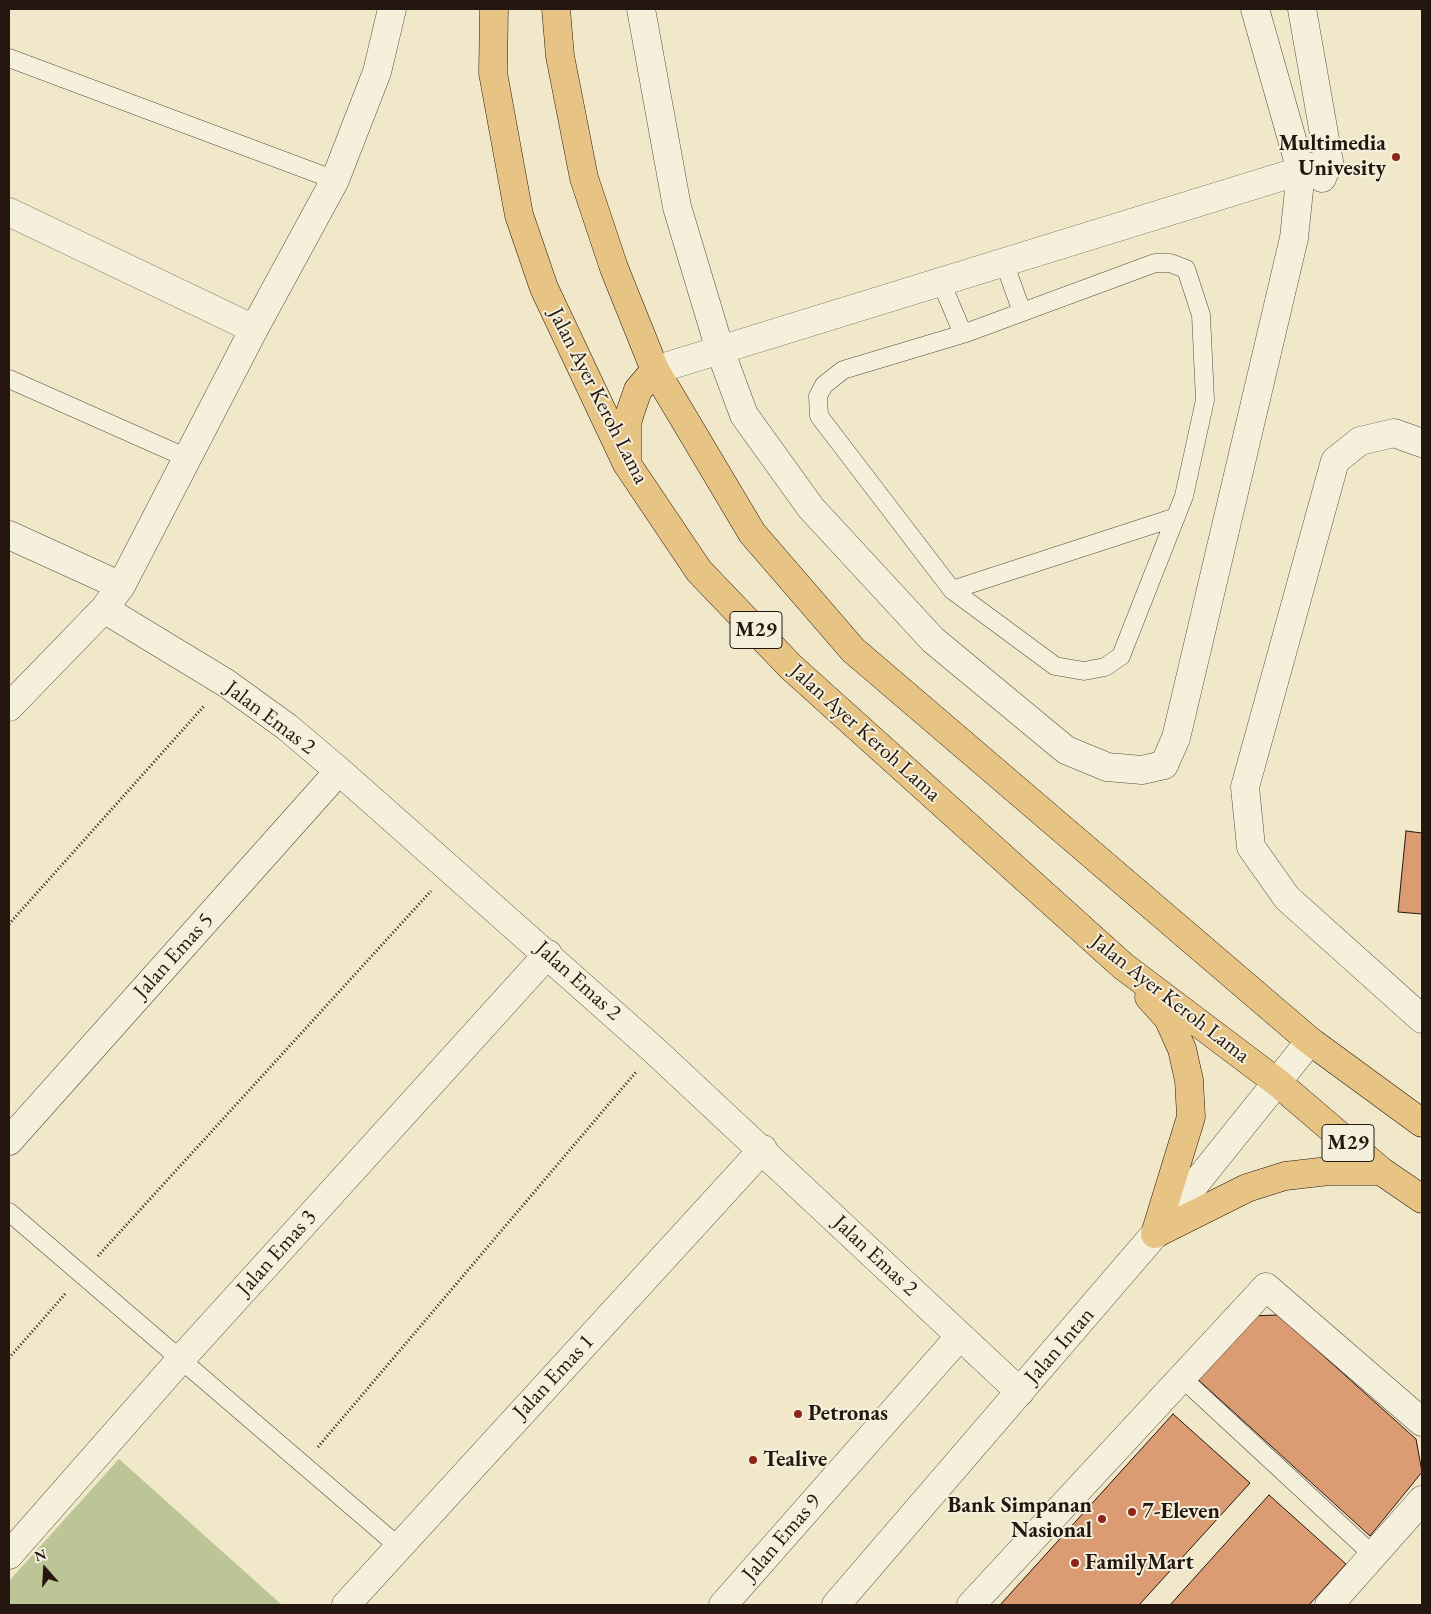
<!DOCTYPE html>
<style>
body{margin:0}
#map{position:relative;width:1431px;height:1614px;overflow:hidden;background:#f0e8c9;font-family:"EB Garamond",serif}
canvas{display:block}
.frame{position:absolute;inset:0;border:10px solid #261610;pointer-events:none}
.north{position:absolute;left:20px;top:1544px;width:50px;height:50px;-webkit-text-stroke:4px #f5f0dc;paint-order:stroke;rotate:341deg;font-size:14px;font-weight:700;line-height:20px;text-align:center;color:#261610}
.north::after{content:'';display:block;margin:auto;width:18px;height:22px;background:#261610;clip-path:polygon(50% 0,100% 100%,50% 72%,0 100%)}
</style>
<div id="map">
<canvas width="1431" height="1614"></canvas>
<div class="frame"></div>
<div class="north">N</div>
</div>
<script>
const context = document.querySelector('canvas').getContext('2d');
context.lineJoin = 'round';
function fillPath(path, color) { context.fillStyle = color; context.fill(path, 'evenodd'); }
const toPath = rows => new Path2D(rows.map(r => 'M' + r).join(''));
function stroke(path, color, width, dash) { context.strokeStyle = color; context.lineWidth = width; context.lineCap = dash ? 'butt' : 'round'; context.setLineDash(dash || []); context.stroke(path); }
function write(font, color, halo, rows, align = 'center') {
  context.font = font + ' "EB Garamond",serif'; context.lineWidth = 4; context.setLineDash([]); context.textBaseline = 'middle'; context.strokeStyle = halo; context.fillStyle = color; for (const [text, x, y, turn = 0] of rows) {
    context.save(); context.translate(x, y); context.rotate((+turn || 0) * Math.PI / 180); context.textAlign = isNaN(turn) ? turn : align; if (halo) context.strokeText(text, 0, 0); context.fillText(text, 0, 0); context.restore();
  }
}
fillPath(toPath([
 [119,1459,282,1605,9,1605,9,1581]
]), '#bcc595');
const building = toPath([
 [1406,831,1422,833,1422,914,1398,912,1406,831],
 [1278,1315,1416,1439,1422,1472,1370,1536,1194,1376,1248,1316,1278,1315],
 [1173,1414,1250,1483,1139,1605,1000,1605,1173,1414],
 [1269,1495,1346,1564,1309,1605,1170,1605,1269,1495]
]);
fillPath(building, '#db9c73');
stroke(building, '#261610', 1);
const lane = toPath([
 [9,58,335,180],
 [1004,262,1022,312],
 [1155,263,1170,263,1186,269,1201,315,1205,400,1184,496,1121,656,1105,667,1084,671,1055,666,952,590,819,416,818,396,824,385,843,370,963,334,1155,263],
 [941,282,963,334],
 [9,379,187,458],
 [952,590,1176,517],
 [9,1212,398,1546],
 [1182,1378,1373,1555]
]);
const street = toPath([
 [641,9,677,207,720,350,744,415,811,508,933,640,1066,750,1107,767,1142,770,1164,765,1176,738,1294,238,1301,171,1255,9],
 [1302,9,1329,162,1322,178],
 [9,212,254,329,121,586,104,609,9,707],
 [254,329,335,180,377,72,392,9],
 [655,370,1329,162],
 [1422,443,1394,433,1360,441,1335,461,1245,787,1251,847,1287,898,1422,1019],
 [9,535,121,586],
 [104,609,226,683,287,727,339,771,654,1050,1020,1392],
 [9,1141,339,771],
 [9,1555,181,1359,548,954],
 [346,1605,763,1149],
 [723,1605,960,1336],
 [836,1605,1155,1234,1310,1041],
 [971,1605,1266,1287,1422,1422],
 [1329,1605,1422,1500]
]);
const primary = toPath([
 [494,9,493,73,519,215,544,288,627,464,699,571,791,667,1123,966,1278,1083,1381,1171,1422,1199],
 [556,9,560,56,584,178,614,268,655,370,752,533,853,650,1310,1041,1422,1123],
 [627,458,627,423,631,410,638,390,655,370],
 [1149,997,1168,1018,1182,1049,1189,1080,1191,1117,1155,1234],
 [1155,1234,1247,1188,1285,1176,1329,1171,1381,1171]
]);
stroke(lane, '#584a3e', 19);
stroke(street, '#584a3e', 29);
stroke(primary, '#261610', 29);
stroke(toPath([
 [9,924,205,705],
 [98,1256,431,891],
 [9,1358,66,1293],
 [318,1447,636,1072]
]), '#261610', 3, [1, 2.5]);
stroke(lane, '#f5f0dc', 18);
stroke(street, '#f5f0dc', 28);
stroke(primary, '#e8c484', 28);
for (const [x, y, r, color] of [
 [1396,157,5,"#8f2418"],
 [798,1414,5,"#8f2418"],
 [753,1460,5,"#8f2418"],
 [1132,1512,5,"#8f2418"],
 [1102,1519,5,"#8f2418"],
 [1075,1563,5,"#8f2418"]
]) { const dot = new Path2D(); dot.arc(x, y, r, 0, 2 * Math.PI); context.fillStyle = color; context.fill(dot); stroke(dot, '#f5f0dc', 2); }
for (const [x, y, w] of [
 [756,630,52],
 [1348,1143,52]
]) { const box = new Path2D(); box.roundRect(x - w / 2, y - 18.5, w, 37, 4); context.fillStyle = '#f5f0dc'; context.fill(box); stroke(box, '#261610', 1); }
write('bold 21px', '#261610', null, [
 ["M29",756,630],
 ["M29",1348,1143]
]);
write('bold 22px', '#261610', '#f5f0dc', [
 ["Multimedia",1386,144,"right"],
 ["Univesity",1386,169,"right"],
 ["Petronas",808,1414],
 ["Tealive",763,1460],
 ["Bank Simpanan",1092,1506,"right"],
 ["Nasional",1092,1531,"right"],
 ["7-Eleven",1142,1512],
 ["FamilyMart",1085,1563]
], 'left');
write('22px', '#261610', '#f5f0dc', [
 ["Jalan Ayer Keroh Lama",598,396,63],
 ["Jalan Emas 2",270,718,37],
 ["Jalan Ayer Keroh Lama",865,733,42],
 ["Jalan Emas 5",174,956,-48],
 ["Jalan Emas 2",578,981,42],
 ["Jalan Ayer Keroh Lama",1170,999,38],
 ["Jalan Emas 3",277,1253,-48],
 ["Jalan Emas 2",875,1256,43],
 ["Jalan Intan",1060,1346,-49],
 ["Jalan Emas 1",554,1377,-47],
 ["Jalan Emas 9",782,1538,-49]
]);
</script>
